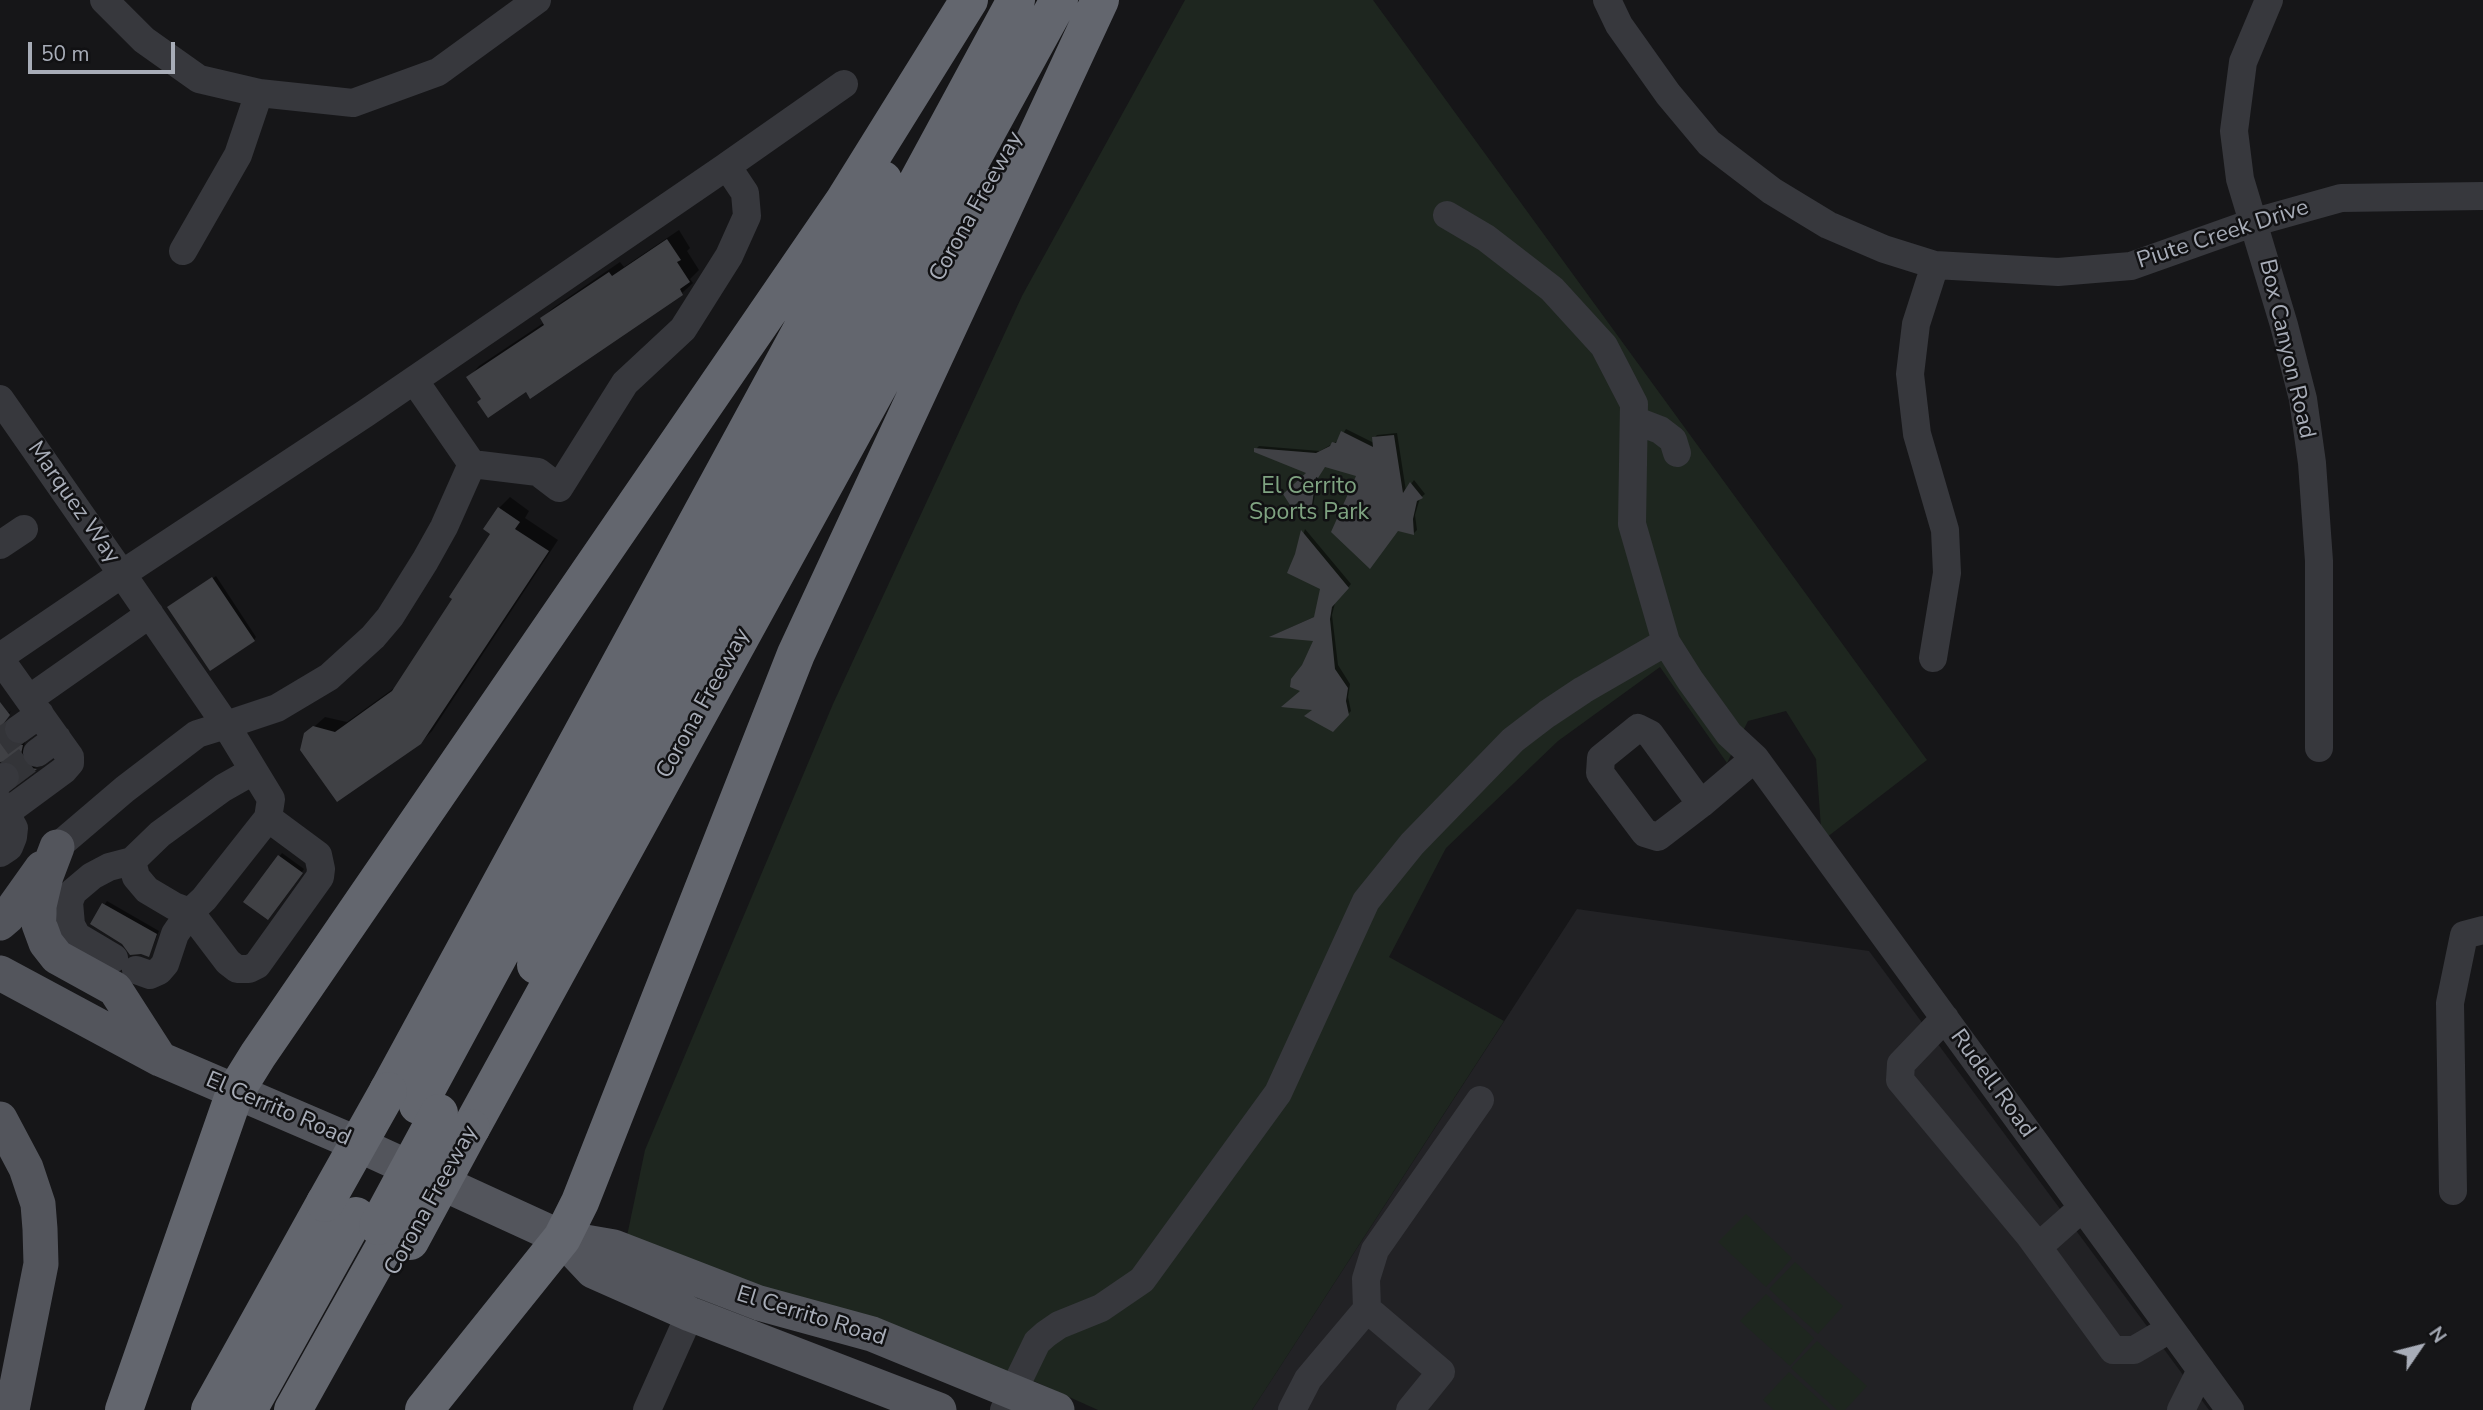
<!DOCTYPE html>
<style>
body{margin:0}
#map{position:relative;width:2483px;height:1410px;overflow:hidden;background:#161618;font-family:"Nunito Sans",sans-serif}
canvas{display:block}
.north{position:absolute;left:2385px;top:1312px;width:70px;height:70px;-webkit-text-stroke:5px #111113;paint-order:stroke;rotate:55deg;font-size:19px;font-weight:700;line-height:28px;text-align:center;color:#a8adb8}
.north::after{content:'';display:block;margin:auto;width:24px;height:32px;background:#a8adb8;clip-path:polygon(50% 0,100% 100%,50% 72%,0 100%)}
.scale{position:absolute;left:28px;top:42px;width:147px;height:32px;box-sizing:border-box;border:4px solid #a8adb8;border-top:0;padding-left:9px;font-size:21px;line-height:24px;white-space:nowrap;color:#a8adb8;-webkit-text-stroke:5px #111113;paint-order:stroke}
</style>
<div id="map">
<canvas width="2483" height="1410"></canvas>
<div class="north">N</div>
<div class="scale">50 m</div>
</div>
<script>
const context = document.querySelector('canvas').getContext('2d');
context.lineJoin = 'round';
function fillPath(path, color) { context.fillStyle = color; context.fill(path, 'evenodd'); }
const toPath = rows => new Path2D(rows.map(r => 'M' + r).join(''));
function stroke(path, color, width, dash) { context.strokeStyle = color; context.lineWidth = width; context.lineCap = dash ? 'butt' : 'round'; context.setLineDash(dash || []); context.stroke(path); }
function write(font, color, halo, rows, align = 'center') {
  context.font = font + ' "Nunito Sans",sans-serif'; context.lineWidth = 5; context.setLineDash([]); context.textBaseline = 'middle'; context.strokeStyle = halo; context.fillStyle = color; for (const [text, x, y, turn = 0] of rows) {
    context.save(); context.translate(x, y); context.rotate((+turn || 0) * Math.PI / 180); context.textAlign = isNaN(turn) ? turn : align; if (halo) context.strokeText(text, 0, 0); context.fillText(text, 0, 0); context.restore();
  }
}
fillPath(toPath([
 [1577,909,1869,951,2209,1410,1252,1410]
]), '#222225');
fillPath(toPath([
 [1185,0,1373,0,1927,760,1822,841,1816,759,1786,711,1748,721,1727,763,1660,667,1558,741,1446,848,1389,957,1504,1021,1252,1410,1098,1410,1027,1378,876,1347,627,1236,645,1150,833,704,1022,296],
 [1746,1214,1792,1258,1766,1287,1718,1242],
 [1795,1262,1843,1306,1818,1334,1769,1289],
 [1766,1294,1814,1338,1790,1366,1740,1321],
 [1817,1341,1867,1386,1845,1410,1837,1410,1791,1368],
 [1789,1372,1831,1410,1774,1410,1763,1400]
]), '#1e261f');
fillPath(toPath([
 [679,230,690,248,687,251,699,270,690,279,693,283,682,293,526,390,483,398,469,377,479,366,545,322,542,318,553,308,620,262,624,267],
 [1346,429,1374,443,1374,438,1377,435,1397,433,1406,491,1414,480,1425,494,1420,498,1415,515,1417,530,1414,533,1358,475,1325,466,1318,476,1313,507,1311,509,1299,499,1309,473,1256,449,1259,446,1320,451,1339,440],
 [510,497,529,511,525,518,558,540,432,731,420,743,306,734,325,717,347,722,397,686,454,599,492,533,499,508],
 [1305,529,1351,584,1335,603,1332,615,1338,665,1350,684,1348,697,1351,711,1333,730,1303,691,1304,665,1316,639,1272,636,1316,616,1322,588,1297,555],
 [216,576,256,637,254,640,172,605],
 [11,711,7,717,5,726,8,735,16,742,25,742,23,750,26,759,37,766,23,778,19,765,11,760,0,760,0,719],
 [282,853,304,869,271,915,246,901],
 [107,901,159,931,149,955,92,924]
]), '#0007');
fillPath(toPath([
 [667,239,681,260,677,262,690,282,680,289,683,295,530,399,526,392,488,418,477,402,481,399,466,377,544,325,540,318,609,272,612,276],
 [1341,431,1373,447,1372,437,1394,435,1403,493,1410,482,1423,498,1417,501,1413,519,1414,535,1398,531,1370,569,1331,532,1356,476,1325,467,1318,478,1316,477,1311,512,1299,501,1292,508,1283,494,1306,473,1254,452,1254,448,1316,453,1330,446,1332,442,1336,443],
 [498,507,520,522,515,529,549,551,421,744,337,802,300,750,304,733,313,726,335,732,392,691,452,599,449,597,490,534,483,529],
 [1301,530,1349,588,1332,607,1330,619,1335,669,1348,688,1346,701,1349,715,1333,732,1304,716,1312,710,1281,707,1300,691,1290,687,1291,679,1302,665,1313,641,1269,637,1314,617,1320,589,1287,573,1295,554],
 [212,577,255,641,210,671,167,607],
 [0,702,10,715,4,723,2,730,5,738,13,744,23,745,21,754,23,762,30,768,37,769,21,781,21,774,17,766,10,761,0,762],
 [278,855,303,873,268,920,243,902],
 [102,903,157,934,149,957,141,954,130,955,122,944,90,924]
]), '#404145');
stroke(toPath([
 [0,743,19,729],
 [5,777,37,753]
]), '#333438', 28, [28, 14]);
stroke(toPath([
 [104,0,144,40,199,79,259,93,353,103,438,72,537,0],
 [1607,0,1619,25,1668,94,1709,143,1772,191,1828,225,1884,249,1935,265,2058,272,2131,266,2255,222,2341,198,2483,196],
 [2269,0,2243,62,2234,131,2240,179,2284,325,2303,399,2312,463,2319,561,2319,748],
 [727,166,844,84],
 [1447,215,1486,238,1552,289,1604,346,1634,404,1632,524,1666,642],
 [183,251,238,155,259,93],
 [414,380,472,464],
 [0,399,122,574,0,657],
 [1634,420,1660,430,1673,440,1677,453],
 [0,545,24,529],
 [1933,658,1947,573,1945,530,1917,434,1910,374,1916,324,1935,265],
 [0,659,70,757,70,763,64,770,7,812],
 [29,699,150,614],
 [19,729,40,714],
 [37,753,57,738],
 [0,781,5,777],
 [0,803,14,828,13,837,9,847,0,853],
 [1701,804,1650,734,1638,728,1601,758,1600,773,1645,833,1658,837,1701,804,1755,758],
 [57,847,125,789,197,734,226,725,122,574,366,413,727,166,745,193,747,216,729,256,683,329,625,383,559,488,538,472,472,464,444,527,425,561,390,617,373,637,329,677,277,708,226,725,271,799,268,818,204,899,190,912,174,906,147,890,136,877,132,861,160,834,223,788,253,771],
 [114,958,77,936,71,925,69,902,73,892,92,876,109,867,132,861],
 [136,970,150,975,159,971,165,964,175,934,190,912,228,962,237,969,249,969,257,965,320,877,321,869,318,855,268,818],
 [1945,1018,1901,1064,1900,1080,2029,1235,2113,1350,2134,1350,2170,1329],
 [2453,1191,2450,1003,2464,935,2483,930],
 [2038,1247,2082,1208],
 [1367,1309,1366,1279,1375,1250,1480,1100],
 [647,1410,690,1314],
 [1004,1410,1037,1342,1046,1334,1059,1325,1101,1308,1142,1280,1278,1093,1366,901,1412,844,1513,740,1547,714,1583,690,1666,642,1690,680,1729,734,1755,758,2230,1410],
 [1292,1410,1308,1379,1367,1309,1441,1372,1410,1410],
 [2181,1410,2201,1370]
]), '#37383d', 28);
stroke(toPath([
 [57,847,46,876,39,906,39,924,46,943,57,957,115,989,160,1059],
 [0,923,7,917,42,868],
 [0,973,160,1059,344,1138,562,1238,614,1247,759,1303,872,1334,1057,1410],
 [0,1119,26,1168,38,1204,40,1229,41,1264,12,1410],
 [562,1238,593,1271,690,1314,939,1410]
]), '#53555c', 35);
stroke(toPath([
 [536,965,558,913,1059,0],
 [388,1091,883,180],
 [418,1105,1016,0],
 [471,1128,987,188],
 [124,1410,235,1092,258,1055,844,201,969,0],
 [210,1410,325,1203],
 [248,1410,356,1216],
 [293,1410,392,1233],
 [424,1410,562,1238,580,1202,796,654,1100,0]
]), '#63666e', 38);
stroke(toPath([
 [325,1203,388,1091],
 [378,1226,439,1113],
 [410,1241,471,1128]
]), '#63666e', 38);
write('23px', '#a8adb8', '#111113', [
 ["Corona Freeway",977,207,-61],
 ["Piute Creek Drive",2223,235,-18],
 ["Box Canyon Road",2286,349,77],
 ["Marquez Way",73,503,55],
 ["Corona Freeway",704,704,-61],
 ["Rudell Road",1992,1084,54],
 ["El Cerrito Road",278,1110,23],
 ["Corona Freeway",432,1201,-61],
 ["El Cerrito Road",811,1317,17]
]);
write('23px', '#7fa381', '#111113', [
 ["El Cerrito",1309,487],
 ["Sports Park",1309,513]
]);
</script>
